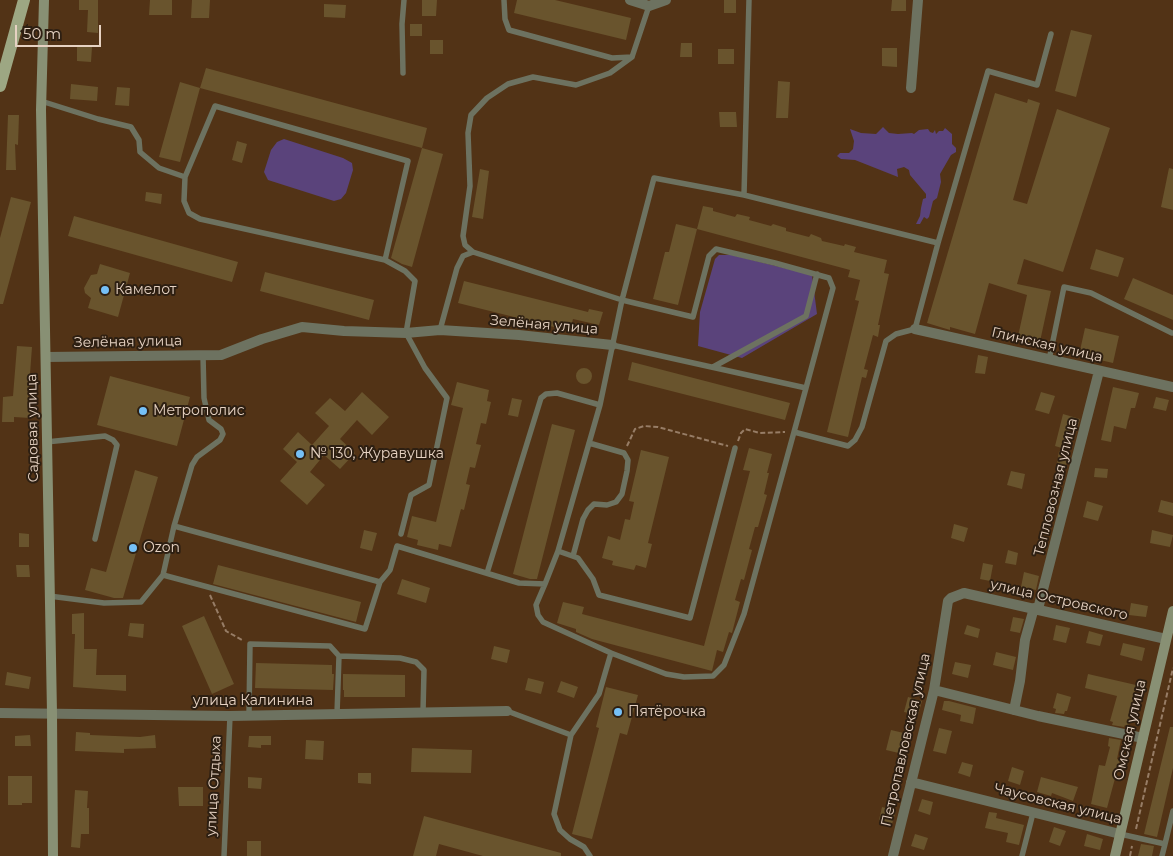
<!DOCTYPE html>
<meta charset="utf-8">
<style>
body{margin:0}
#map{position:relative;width:1173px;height:856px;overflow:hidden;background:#523316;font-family:Montserrat,sans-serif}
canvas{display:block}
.scale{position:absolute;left:15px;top:25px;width:86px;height:22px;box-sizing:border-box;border:2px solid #e6d2c2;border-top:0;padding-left:6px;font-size:15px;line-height:18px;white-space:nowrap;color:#e6d2c2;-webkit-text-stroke:4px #2d1f12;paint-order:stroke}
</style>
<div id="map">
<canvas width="1173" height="856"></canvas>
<div class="scale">50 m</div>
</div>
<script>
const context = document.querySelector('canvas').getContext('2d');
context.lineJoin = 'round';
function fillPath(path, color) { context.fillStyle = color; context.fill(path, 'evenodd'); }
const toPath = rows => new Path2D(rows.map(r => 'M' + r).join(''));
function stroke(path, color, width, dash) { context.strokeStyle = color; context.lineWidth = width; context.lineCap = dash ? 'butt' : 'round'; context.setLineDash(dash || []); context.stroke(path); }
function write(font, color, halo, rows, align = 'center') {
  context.font = font + ' Montserrat,sans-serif'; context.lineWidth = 4; context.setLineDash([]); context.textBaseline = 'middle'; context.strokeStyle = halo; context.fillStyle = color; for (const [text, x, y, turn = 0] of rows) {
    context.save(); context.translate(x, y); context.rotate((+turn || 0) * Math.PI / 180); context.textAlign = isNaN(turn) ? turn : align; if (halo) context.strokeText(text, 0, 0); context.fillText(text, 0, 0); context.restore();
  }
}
fillPath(toPath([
 [883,127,889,133,898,134,912,133,914,134,919,130,928,129,930,132,933,133,935,130,936,134,939,131,943,131,945,128,952,134,952,144,956,148,956,152,951,155,940,174,941,182,937,198,933,201,929,217,927,219,924,217,920,224,916,224,920,216,921,208,923,199,926,198,926,194,910,175,909,170,904,167,897,169,898,177,855,160,841,159,837,156,840,153,849,153,853,149,854,141,850,129,861,133,876,134],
 [284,139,343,158,352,163,353,170,346,193,341,199,334,201,268,180,264,172,271,150,277,142],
 [719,255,732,255,812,275,817,314,742,358,698,346,700,312,715,259]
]), '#5a437b');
fillPath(toPath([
 [79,0,98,0,98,33,87,32,88,10,79,10],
 [150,0,172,0,172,15,149,15],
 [192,0,210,0,209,18,191,18],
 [422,0,437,0,436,16,422,16],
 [517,0,555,0,631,18,626,40,514,13],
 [724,0,736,0,736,13,724,13],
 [892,0,906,0,906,11,891,11],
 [324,4,346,5,345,18,324,17],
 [410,24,422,24,422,36,410,36],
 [1071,30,1092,35,1076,97,1055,91],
 [430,40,443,40,443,54,430,54],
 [681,43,692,43,692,57,680,57],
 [77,46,92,47,91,62,77,61],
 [882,48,897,48,897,67,882,66],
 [718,49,734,49,734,64,718,64],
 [206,68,427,128,422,148,200,88],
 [778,81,790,82,788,118,776,118],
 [180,82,200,88,180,162,159,157],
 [71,84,98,87,97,101,70,99],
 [117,87,130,88,129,106,115,105],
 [995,93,1027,103,1028,99,1040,103,1013,200,1027,204,1057,109,1110,128,1063,272,1024,259,1017,284,1051,291,1039,346,1017,341,1027,295,989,283,975,334,950,327,950,330,927,323],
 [719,112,736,112,737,127,720,127],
 [8,115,19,115,18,145,15,144,16,170,6,170],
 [237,141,247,144,242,163,232,160],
 [422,148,443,154,412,267,402,264,391,258],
 [1169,168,1173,169,1173,210,1161,207],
 [480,169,489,171,483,219,472,217],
 [146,192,162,194,161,204,145,201],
 [11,197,31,202,3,304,0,304,0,238],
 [703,206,713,208,713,211,735,217,737,214,750,217,749,220,771,226,773,224,786,228,786,231,809,237,811,234,821,238,822,241,844,246,845,244,856,247,854,252,887,260,884,273,889,274,878,325,880,325,878,337,873,335,864,369,868,370,866,378,862,377,848,437,827,432,859,301,855,300,860,280,848,277,850,270,697,229],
 [74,216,238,262,232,282,68,236],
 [676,224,697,229,678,305,653,299,665,252,669,252],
 [1096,249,1124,258,1118,277,1090,269],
 [100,264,130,273,118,317,88,308,91,298,85,293,84,288,91,275,97,274],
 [265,272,374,300,369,320,260,291],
 [1133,278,1173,295,1173,320,1124,299],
 [464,281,588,312,589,309,603,312,599,325,573,319,570,331,458,303],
 [1085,328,1119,336,1113,363,1079,355],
 [17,346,32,347,28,401,30,401,30,418,14,417,14,422,2,422,3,397,13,396],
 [978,355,988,357,985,374,975,373],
 [632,362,790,403,785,420,628,380],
 '576 376a8 8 0 1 1 16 0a8 8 0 1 1-16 0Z',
 [110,376,190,397,177,446,97,425],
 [457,382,489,390,487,401,491,402,486,424,481,423,476,444,481,445,475,468,470,467,466,484,470,485,464,510,461,509,451,547,439,544,438,550,417,545,418,540,407,537,412,516,436,522,463,408,451,405],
 [1113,387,1139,393,1135,408,1131,408,1126,429,1114,426,1111,442,1101,440],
 [362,392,389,417,372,435,357,420,340,439,355,453,340,469,324,455,310,472,325,485,307,505,280,481,297,462,283,449,298,432,312,445,329,426,315,413,330,398,345,411],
 [1041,392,1055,396,1049,414,1035,410],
 [1156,397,1169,400,1166,411,1153,408],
 [512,398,522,400,518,417,508,415],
 [1063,414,1080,419,1076,432,1070,430,1065,449,1055,446],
 [552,424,575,430,537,579,530,579,513,574],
 [749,448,772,454,767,473,769,473,764,494,767,495,758,527,755,527,749,549,752,550,744,580,741,579,735,600,740,602,733,629,732,633,729,632,723,652,717,650,712,671,592,639,576,632,576,629,557,623,563,602,584,607,582,614,704,646,750,471,743,470],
 [641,450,669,457,648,543,652,544,646,568,636,565,634,570,612,565,613,561,602,558,608,536,620,540,625,519,630,520,634,502,629,501],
 [1059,451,1069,452,1066,465,1057,464],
 [1095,468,1108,469,1107,478,1094,477],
 [135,470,158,477,123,598,114,598,85,590,91,568,106,572],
 [1011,471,1025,474,1022,489,1007,485],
 [1161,500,1173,503,1173,516,1158,512],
 [1087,501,1103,506,1098,521,1083,517],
 [954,524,968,528,964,542,951,538],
 [364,530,377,533,372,551,360,548],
 [1152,530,1173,535,1170,547,1150,543],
 [19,533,29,534,29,547,19,547],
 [1008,550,1018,553,1016,565,1005,563],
 [983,563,993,565,990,581,980,579],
 [16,565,29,565,30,577,17,577],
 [218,565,361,602,356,622,213,584],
 [1024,572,1039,576,1036,590,1021,587],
 [402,579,430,588,426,603,397,594],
 [1131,603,1148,606,1146,617,1129,615],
 [84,613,84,649,97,649,96,675,126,675,126,691,73,687,75,634,72,634,72,614],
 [204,616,234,684,212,694,182,626],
 [1013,617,1024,619,1020,633,1010,631],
 [130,623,144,624,143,638,128,636],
 [967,625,980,629,978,638,964,634],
 [1056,625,1070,628,1066,643,1053,640],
 [1089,631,1103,635,1100,646,1086,643],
 [1123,643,1145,648,1142,661,1120,655],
 [494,646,510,650,507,663,491,659],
 [996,652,1016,657,1013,670,993,665],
 [955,662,971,665,968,678,952,674],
 [256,663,332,665,332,674,334,674,333,690,255,688],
 [7,672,31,677,29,689,5,685],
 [343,674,405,675,405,697,344,697,344,690,343,690],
 [1088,674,1136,685,1128,726,1125,725,1124,727,1112,725,1113,722,1110,721,1117,696,1085,688],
 [528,678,544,682,541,694,525,690],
 [561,681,578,687,574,698,557,692],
 [606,687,638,695,627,735,620,733,592,839,572,834,599,728,596,727],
 [1057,693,1071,697,1067,711,1065,711,1064,714,1055,713,1056,709,1053,708],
 [908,697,922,701,918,715,904,712],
 [944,701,949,701,976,708,973,724,960,721,961,715,942,710],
 [1170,727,1173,727,1173,768,1157,837,1144,834],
 [939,728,952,731,946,754,933,751],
 [891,730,908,734,903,754,886,750],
 [76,732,90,733,90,735,140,737,155,735,156,748,124,749,124,753,75,751],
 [30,735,31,746,15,746,15,736],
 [249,736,271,736,271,745,261,745,261,748,248,747],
 [1109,738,1121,740,1117,759,1120,760,1107,808,1091,804,1099,765,1105,766,1110,747,1108,746],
 [306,740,324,741,323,760,305,759],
 [412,748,472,750,471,773,411,772],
 [962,762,973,765,970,777,958,773],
 [1012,767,1024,771,1020,785,1008,781],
 [358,773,371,773,371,784,358,783],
 [8,776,32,776,32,803,22,803,22,805,8,805],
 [248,777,262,778,261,789,248,788],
 [1041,777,1078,787,1073,801,1052,793,1051,796,1037,792],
 [178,787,203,787,203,806,179,806],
 [75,790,88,791,87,808,89,808,89,834,81,834,80,848,71,847],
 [922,799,933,802,930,815,918,811],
 [882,807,896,811,892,824,879,820],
 [989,812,997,813,996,818,1024,825,1019,845,1006,842,1008,833,985,828],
 [424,816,561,853,561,856,483,856,439,844,436,856,413,856],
 [1054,827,1066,831,1060,846,1049,842],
 [915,834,928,838,924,850,911,846],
 [1087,834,1103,839,1100,850,1084,846],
 [247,841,261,841,261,856,247,856],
 [1141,844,1154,846,1152,856,1138,856]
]), '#69542d');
stroke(toPath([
 [738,441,741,433,745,429,760,433,785,432],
 [627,446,635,429,644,426,658,427,728,446],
 [210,595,226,631,242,640],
 [1136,829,1173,668],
 [1130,856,1132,846]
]), '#977d66', 2, [5, 2.5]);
stroke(toPath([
 [504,0,505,19,509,30,612,58,632,57,649,6],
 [403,73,402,24,404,0],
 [41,101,98,119,131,127,139,140,140,152,159,168,185,177,215,106,408,161,385,260,405,271,415,281,406,333,425,368,447,398,429,485,411,495,401,534],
 [185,177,184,201,189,213,200,219,385,260],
 [744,195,749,0],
 [938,243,988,71,1037,85,1051,34],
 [473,252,465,245,463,236,470,186,468,133,471,115,487,98,508,84,533,77,576,85,610,73,632,57],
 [440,330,457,268,463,256,473,252,622,300,693,317,709,256,716,249,775,263,829,278,833,288,806,388,612,345],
 [1049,360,1064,287,1091,293,1172,333],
 [713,367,806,316,817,274],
 [794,432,806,388],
 [46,442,105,436,113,440,117,445,95,539],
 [174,526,380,582],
 [573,556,583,519,588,510,594,504,607,505,616,502,622,494,627,471,628,460,624,453,589,443],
 [487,573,541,398,546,394,557,393,600,405],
 [163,575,174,526,192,465,197,457,220,440,223,434,221,429,209,420,204,398,203,355],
 [545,584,536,605,538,615,543,622,611,653],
 [49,596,104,603,141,602,163,575,365,629,380,582,390,570,397,546,519,583,545,584,558,551],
 [507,711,571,735],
 [337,714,339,656],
 [249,716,250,644,330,646,339,656,400,658,416,662,424,670,423,712],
 [1120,834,1165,844,1173,811],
 [224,856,230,716],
 [590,856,584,847,570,839,560,830,554,814,571,735,599,694,611,653,666,674,684,677,713,676,724,665,744,614,794,432,848,446,855,440,862,427,886,341,896,334,915,329,938,243,744,195,654,178,622,300,600,405,558,551,578,558,593,579,599,595,690,618,735,448],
 [1022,856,1033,813],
 [1162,856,1165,844]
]), '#6d7260', 5.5);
stroke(toPath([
 [630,0,649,6,666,0],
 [911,88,918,0],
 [915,329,1173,387],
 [46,357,221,355,262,339,302,327,344,331,406,333,440,330,519,335,612,345],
 [1038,609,1099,371],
 [934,690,1038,716,1143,738],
 [1014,710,1020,681,1025,640,1034,608],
 [0,713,230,716,507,711],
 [911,782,1120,834],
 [893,856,934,690,948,601,951,598,964,593,1166,639]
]), '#6d7260', 10);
stroke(toPath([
 [44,0,41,110,52,713,53,856],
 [1115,856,1173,611]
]), '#889074', 10);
stroke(toPath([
 [0,86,24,0]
]), '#9da783', 12);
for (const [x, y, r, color] of [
 [105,290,5,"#75c0f6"],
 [143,411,5,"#75c0f6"],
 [300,454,5,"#75c0f6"],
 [133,548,5,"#75c0f6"],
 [618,712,5,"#75c0f6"]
]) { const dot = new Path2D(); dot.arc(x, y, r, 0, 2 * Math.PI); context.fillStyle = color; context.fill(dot); stroke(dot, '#2d1f12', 2); }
write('14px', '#e6d2c2', '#2d1f12', [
 ["Камелот",115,290],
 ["Метрополис",153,411],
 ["№ 130, Журавушка",310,454],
 ["Ozon",143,548],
 ["Пятёрочка",628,712]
], 'left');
write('14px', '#e6d2c2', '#2d1f12', [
 ["Зелёная улица",544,325,5],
 ["Зелёная улица",128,342,-1],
 ["Глинская улица",1047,345,13],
 ["Садовая улица",33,428,-91],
 ["Тепловозная улица",1056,487,-76],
 ["улица Островского",1059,600,13],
 ["улица Калинина",253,701],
 ["Омская улица",1130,730,-77],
 ["Петропавловская улица",906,740,-77],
 ["улица Отдыха",214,786,-87],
 ["Чаусовская улица",1058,804,14]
]);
</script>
